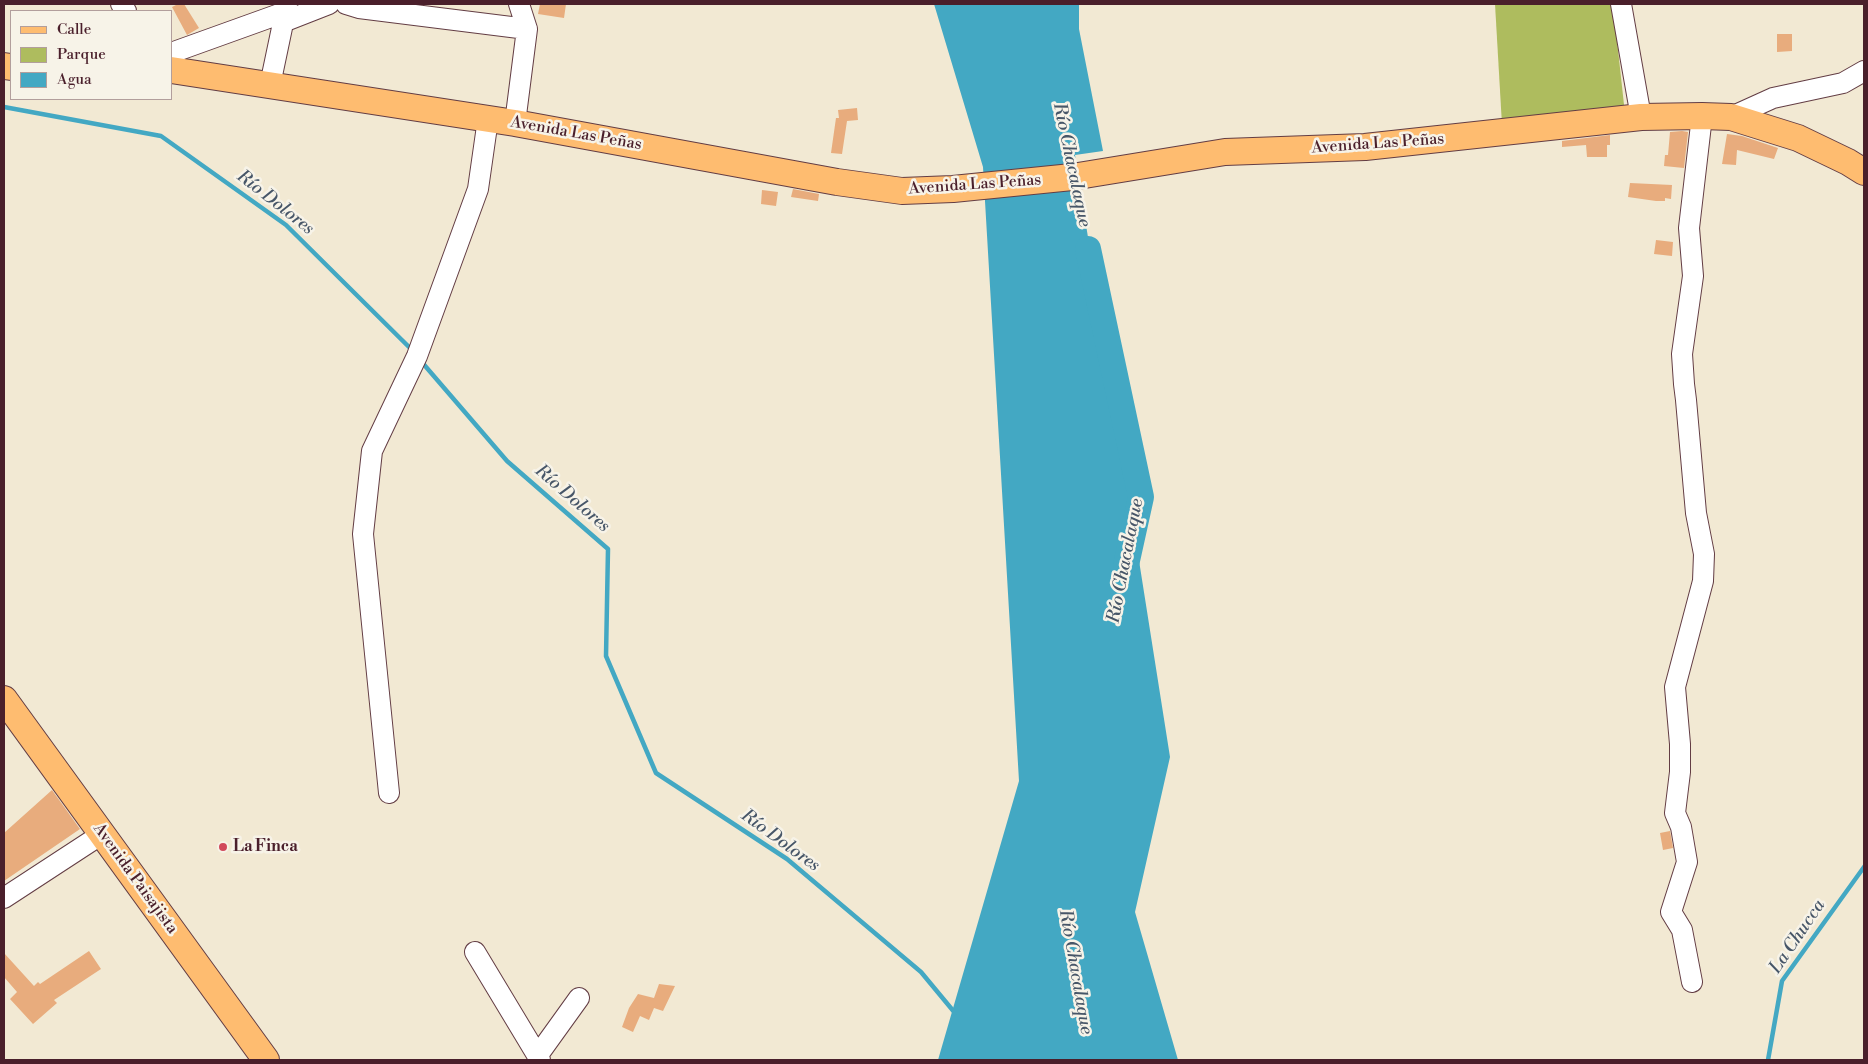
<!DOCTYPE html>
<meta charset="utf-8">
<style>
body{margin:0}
#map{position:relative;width:1868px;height:1064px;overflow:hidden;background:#f2e9d3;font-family:"Libre Bodoni",serif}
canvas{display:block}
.frame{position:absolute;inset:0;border:5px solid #4a1f2b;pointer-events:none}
.legend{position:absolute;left:10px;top:10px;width:162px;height:90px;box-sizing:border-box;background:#f7f3e8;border:1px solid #b29e9c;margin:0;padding:6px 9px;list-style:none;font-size:15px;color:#4a1f2b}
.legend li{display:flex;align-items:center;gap:10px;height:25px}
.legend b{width:25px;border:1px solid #b29e9c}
</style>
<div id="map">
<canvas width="1868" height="1064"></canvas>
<div class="frame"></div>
<ul class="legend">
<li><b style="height:6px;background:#febc70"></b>Calle</li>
<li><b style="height:14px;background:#aebc5e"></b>Parque</li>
<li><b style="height:14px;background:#43a8c3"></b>Agua</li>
</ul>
</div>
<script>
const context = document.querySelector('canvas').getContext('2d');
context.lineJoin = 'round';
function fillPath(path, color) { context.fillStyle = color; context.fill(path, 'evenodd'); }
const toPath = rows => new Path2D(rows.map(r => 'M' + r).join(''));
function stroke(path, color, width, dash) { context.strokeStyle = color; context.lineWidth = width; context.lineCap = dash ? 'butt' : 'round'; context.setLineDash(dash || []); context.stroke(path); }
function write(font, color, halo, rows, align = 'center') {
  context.font = font + ' "Libre Bodoni",serif'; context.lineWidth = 5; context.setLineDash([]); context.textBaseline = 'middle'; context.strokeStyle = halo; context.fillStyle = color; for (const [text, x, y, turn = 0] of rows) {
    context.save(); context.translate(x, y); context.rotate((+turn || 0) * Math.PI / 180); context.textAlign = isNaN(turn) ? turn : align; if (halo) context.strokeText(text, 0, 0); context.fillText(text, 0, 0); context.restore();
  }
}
fillPath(toPath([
 [1495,4,1613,4,1625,114,1502,125]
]), '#aebc5e');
fillPath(toPath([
 [934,4,1079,4,1079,29,1103,151,1075,155,1170,757,1135,912,1178,1060,938,1060,1019,781,983,167]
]), '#43a8c3');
stroke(toPath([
 [4,107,161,136,286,225,412,350],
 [420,360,507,461,608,549,606,656,656,773,787,859,921,972,955,1013],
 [1768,1060,1782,981,1864,867]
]), '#43a8c3', 4.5);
stroke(toPath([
 [1088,249,1141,497,1126,565]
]), '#43a8c3', 26);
fillPath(toPath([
 [178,4,184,4,199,28,187,35,172,7],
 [540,4,566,4,564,18,538,14],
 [1777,34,1792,34,1792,51,1777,52],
 [857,108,858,120,847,121,842,154,831,153,836,118,839,118,838,110],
 [1682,131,1688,132,1684,168,1664,166,1665,155,1668,155,1670,132],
 [1727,134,1742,136,1778,148,1774,159,1737,150,1736,165,1722,164],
 [1610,135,1610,145,1607,145,1607,157,1587,157,1586,145,1562,147,1562,141],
 [1630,183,1672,185,1671,199,1665,198,1665,201,1656,201,1628,197],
 [793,189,819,194,818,201,791,197],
 [762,190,778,192,776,206,761,204],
 [1656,240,1673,242,1672,256,1654,254],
 [52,790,80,829,4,881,4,833],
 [1670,831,1673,848,1663,850,1660,833],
 [89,951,101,969,54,1000,57,1003,33,1024,10,999,17,992,4,977,4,953,34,986,38,982,40,984],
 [659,984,675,986,663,1011,654,1008,649,1020,640,1016,633,1032,622,1027,629,1008,638,994,654,998]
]), '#e8ac7d');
const minor = toPath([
 [121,4,126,11],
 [346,4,359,8,527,29],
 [1621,4,1641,117],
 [283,22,329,4],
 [171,53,285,12],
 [270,85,287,4],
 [1731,117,1773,98,1843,83,1864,71],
 [515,123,527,29,519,4],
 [389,793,363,534,372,451,417,356,478,189,488,119],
 [4,898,102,834],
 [475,952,540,1060],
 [1692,982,1682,930,1671,912,1687,862,1681,827,1675,813,1680,772,1680,744,1675,687,1703,581,1704,554,1696,513,1686,400,1684,384,1682,354,1693,276,1689,228,1702,116],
 [538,1055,579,998]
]);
const major = toPath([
 [4,66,11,67],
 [171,70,515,123,837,182,902,191,953,189,1072,177,1225,152,1365,147,1641,117,1702,116,1731,117,1798,138,1848,162,1864,172],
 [4,699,266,1060]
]);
stroke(minor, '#633d44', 22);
stroke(major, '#633d44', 28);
stroke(minor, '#fff', 20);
stroke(major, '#febc70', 26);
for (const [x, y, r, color] of [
 [223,847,5,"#d1495b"]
]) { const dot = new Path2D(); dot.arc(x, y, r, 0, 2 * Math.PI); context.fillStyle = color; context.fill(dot); stroke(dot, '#f7f3e8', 2); }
write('16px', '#4a1f2b', '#f7f3e8', [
 ["Avenida Las Peñas",576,134,10],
 ["Avenida Las Peñas",1378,144,-4],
 ["Avenida Las Peñas",975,185,-4],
 ["Avenida Paisajista",135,879,54]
]);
write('bold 16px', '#4a1f2b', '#f7f3e8', [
 ["La Finca",233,847]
], 'left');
write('italic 18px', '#475668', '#f7f3e8', [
 ["Río Chacalaque",1071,165,78],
 ["Río Dolores",275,203,38],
 ["Río Dolores",572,499,41],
 ["Río Chacalaque",1126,561,-79],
 ["Río Dolores",780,841,36],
 ["La Chucca",1798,937,-56],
 ["Río Chacalaque",1075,972,80]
]);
</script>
